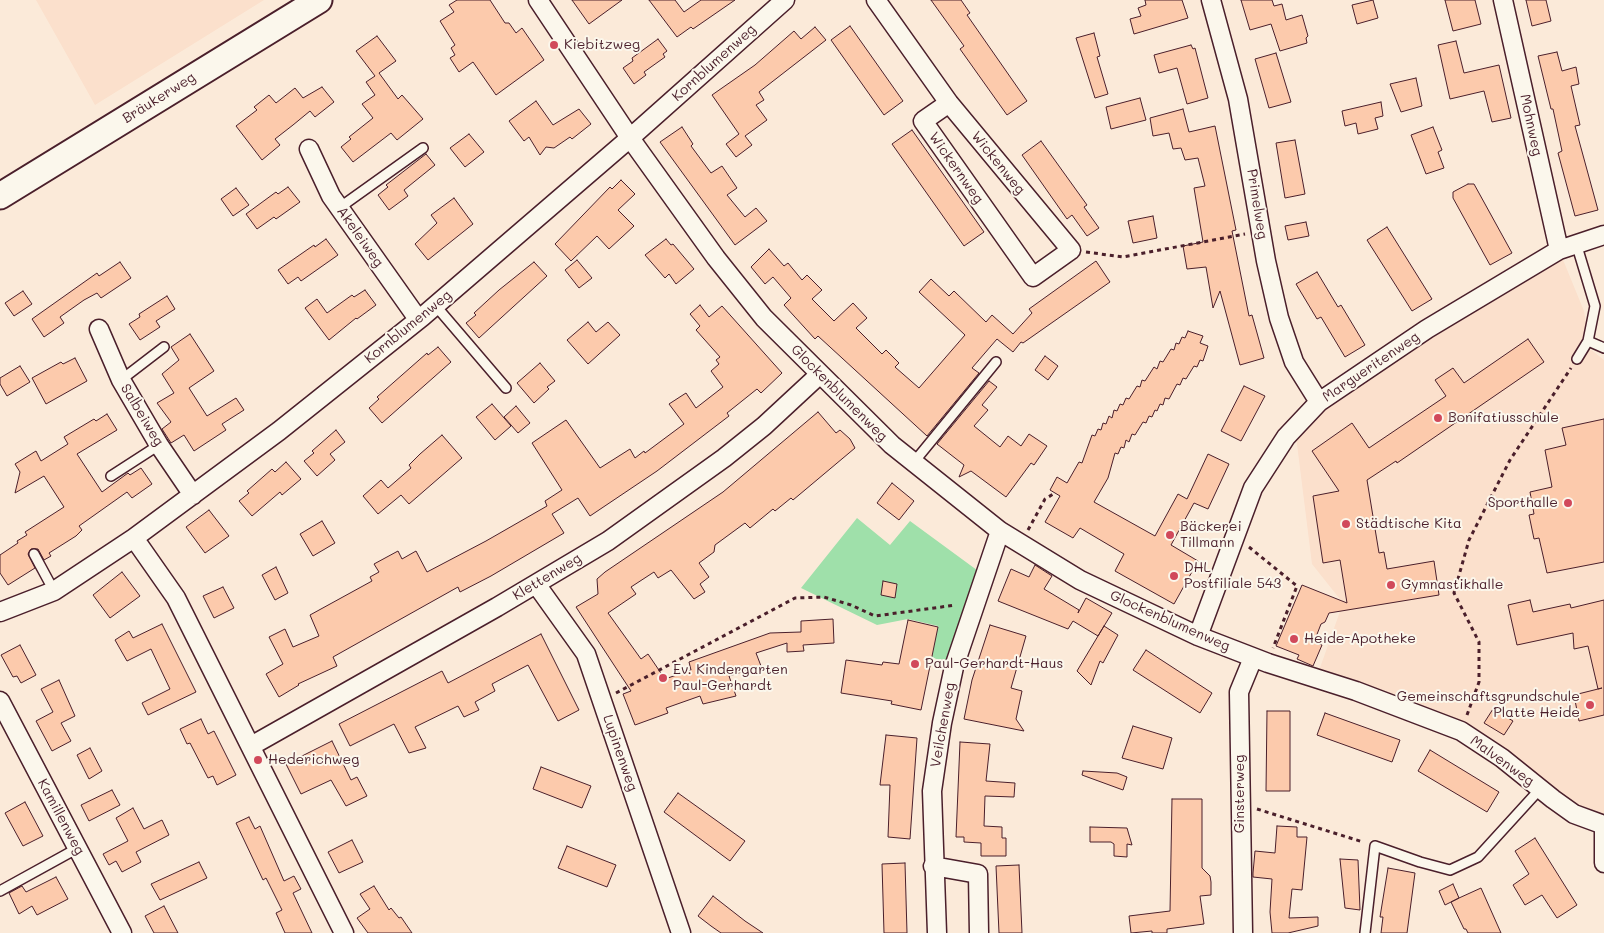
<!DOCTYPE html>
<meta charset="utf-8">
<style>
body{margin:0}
canvas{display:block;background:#fbead9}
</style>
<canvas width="1604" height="933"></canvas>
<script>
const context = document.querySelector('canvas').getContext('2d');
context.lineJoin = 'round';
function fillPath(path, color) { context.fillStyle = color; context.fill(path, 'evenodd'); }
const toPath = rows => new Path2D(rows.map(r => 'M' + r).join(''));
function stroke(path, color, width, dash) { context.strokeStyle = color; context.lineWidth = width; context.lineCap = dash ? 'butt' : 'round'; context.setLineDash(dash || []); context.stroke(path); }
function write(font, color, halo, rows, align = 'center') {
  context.font = font + ' Mali,sans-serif'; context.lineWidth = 4; context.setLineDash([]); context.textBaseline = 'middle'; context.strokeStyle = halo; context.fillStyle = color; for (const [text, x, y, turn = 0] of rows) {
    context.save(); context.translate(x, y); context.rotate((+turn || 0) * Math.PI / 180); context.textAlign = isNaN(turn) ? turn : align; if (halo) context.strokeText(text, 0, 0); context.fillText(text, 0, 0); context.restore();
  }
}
fillPath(toPath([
 [36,0,264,0,95,105],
 [1559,250,1584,311,1590,349,1604,360,1604,825,1502,758,1316,679,1343,603,1312,564,1295,428]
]), '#fbe0cc');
fillPath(toPath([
 [857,518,890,545,910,521,985,576,954,667,932,657,938,626,908,619,877,625,801,588]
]), '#9fe0aa');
const building = toPath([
 [457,0,490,0,505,23,509,23,516,33,522,28,544,60,496,95,473,62,459,72,450,58,455,55,451,48,455,45,440,21,454,12,449,5,457,0],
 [572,0,622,0,589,24,572,0],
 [649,0,675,0,684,12,701,0,735,0,693,29,691,27,677,37,649,0],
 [931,0,961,0,970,13,967,15,1027,101,1007,115,960,49,964,46,931,0],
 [1145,0,1182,0,1188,18,1134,34,1130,19,1141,16,1138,8,1146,5,1145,0],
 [1241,0,1272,0,1274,6,1282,4,1286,20,1302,15,1308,36,1306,38,1307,43,1280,51,1271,24,1250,30,1241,0],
 [1373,0,1378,18,1357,24,1352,5,1373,0],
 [1445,0,1475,0,1481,24,1453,31,1445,0],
 [1526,0,1546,0,1551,21,1532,26,1526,0],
 [850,26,903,101,884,115,831,40,850,26],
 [815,27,826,40,759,92,764,100,756,105,767,120,745,136,752,145,736,157,726,144,739,134,712,95,755,65,794,31,801,39,815,27],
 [1094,33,1100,56,1097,57,1108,94,1095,98,1076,38,1094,33],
 [377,36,396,61,379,73,398,99,402,95,423,119,397,140,391,133,353,162,341,147,351,139,349,137,373,118,362,104,375,95,366,82,375,76,356,51,377,36],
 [658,39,667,51,663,54,665,57,644,72,646,75,634,84,623,68,633,61,632,58,658,39],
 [1456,41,1464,73,1499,65,1511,118,1492,122,1484,91,1450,99,1438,45,1456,41],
 [1191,45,1193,49,1195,48,1208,98,1187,104,1177,68,1159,73,1154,55,1191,45],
 [1557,52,1562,71,1576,67,1579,84,1571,86,1580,125,1575,126,1598,210,1575,216,1558,153,1562,151,1553,109,1551,109,1538,56,1557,52],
 [1276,53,1291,102,1269,108,1255,59,1276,53],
 [1416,78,1422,106,1401,112,1390,84,1416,78],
 [322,87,334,102,315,117,310,111,293,125,275,139,280,145,262,160,236,126,257,110,254,107,269,95,276,103,295,88,303,98,322,87],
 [1140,98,1146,120,1111,129,1106,107,1140,98],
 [536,101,553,125,579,109,591,124,572,139,570,137,554,148,546,147,540,155,529,137,524,141,509,121,536,101],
 [1381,102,1383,116,1375,118,1378,129,1358,134,1356,123,1345,126,1342,111,1381,102],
 [1183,109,1189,132,1215,126,1236,230,1232,231,1249,316,1252,315,1264,358,1240,365,1220,291,1213,308,1206,267,1187,269,1183,246,1203,242,1194,188,1205,186,1198,158,1185,160,1181,148,1173,149,1169,133,1153,136,1150,118,1183,109],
 [682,127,693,144,691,146,711,173,722,166,737,188,727,195,745,217,756,208,767,221,735,245,660,142,682,127],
 [1433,127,1442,150,1438,152,1444,168,1426,174,1411,135,1433,127],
 [912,130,984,232,964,246,892,144,912,130],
 [469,134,484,152,465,167,450,148,469,134],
 [1295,140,1305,194,1285,198,1276,143,1295,140],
 [1041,141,1087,205,1084,207,1099,228,1087,236,1072,215,1067,219,1022,155,1041,141],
 [426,154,435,165,404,190,408,196,389,210,378,195,388,187,386,185,426,154],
 [621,180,635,194,618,210,634,226,609,249,597,236,571,261,555,244,610,187,612,189,621,180],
 [1468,184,1474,184,1512,253,1490,265,1453,198,1453,192,1468,184],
 [288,187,300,202,276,219,274,217,257,229,246,214,276,192,278,194,288,187],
 [236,188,249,205,233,216,221,199,236,188],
 [454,198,473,224,428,260,415,244,437,223,431,215,454,198],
 [1153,216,1157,238,1133,243,1128,221,1153,216],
 [1306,222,1309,236,1288,240,1285,226,1306,222],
 [1387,227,1432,299,1412,311,1367,240,1387,227],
 [326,239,338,255,301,281,298,277,288,284,278,270,314,245,315,247,326,239],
 [666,239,671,245,673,244,694,269,676,284,669,274,665,278,645,255,666,239],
 [769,249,784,266,788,263,802,280,807,275,822,290,812,299,834,321,853,303,867,318,856,328,882,354,886,350,899,363,895,367,919,388,965,335,919,292,931,279,949,296,954,291,986,322,992,315,1013,334,1032,313,1029,309,1096,261,1110,282,1023,343,1021,342,1013,352,997,339,972,368,979,373,927,436,818,336,815,339,784,305,791,298,773,277,765,284,751,267,769,249],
 [577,260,592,278,579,288,565,270,577,260],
 [120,262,131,278,101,298,97,293,84,300,60,317,64,323,44,337,32,319,97,273,99,276,120,262],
 [534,262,547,276,479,338,466,323,476,315,474,313,499,290,534,262],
 [1317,272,1338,307,1341,305,1365,345,1345,357,1321,317,1317,319,1296,284,1317,272],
 [365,290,376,305,357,319,356,318,329,340,305,308,317,299,327,313,352,295,354,297,365,290],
 [23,291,32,304,14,316,5,303,23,291],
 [167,296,175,309,156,321,160,327,140,340,129,324,140,317,139,314,167,296],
 [700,305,709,317,722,306,782,373,761,393,757,389,727,413,729,416,657,471,590,516,578,498,552,514,564,533,491,576,460,592,458,587,333,657,337,666,298,684,299,685,279,697,266,674,283,664,269,637,285,629,293,647,319,636,310,615,372,581,370,577,379,572,374,564,398,551,402,559,416,551,427,572,486,541,547,506,545,501,562,490,532,443,566,420,600,468,630,449,635,458,644,451,645,453,684,424,669,404,686,393,696,408,723,387,711,371,719,364,716,360,720,357,696,330,700,326,690,314,700,305],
 [588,322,596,332,608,322,620,335,588,364,567,340,588,322],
 [1188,331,1203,336,1200,343,1208,346,1203,361,1200,360,1197,367,1194,366,1186,379,1183,378,1180,385,1177,384,1169,399,1165,398,1163,405,1160,404,1157,411,1155,410,1152,417,1149,416,1146,423,1143,422,1135,435,1132,434,1129,442,1126,440,1124,448,1121,447,1118,454,1115,453,1108,478,1094,502,1155,536,1178,494,1187,499,1208,454,1229,464,1208,509,1194,503,1171,545,1198,561,1174,604,1115,571,1124,554,1080,528,1073,538,1045,522,1060,496,1050,490,1057,477,1067,483,1079,462,1082,463,1092,435,1095,436,1098,429,1101,430,1103,423,1106,424,1109,416,1112,418,1114,410,1117,411,1120,404,1123,405,1126,398,1129,399,1137,386,1140,387,1142,380,1145,381,1154,367,1157,369,1160,361,1163,362,1171,349,1174,350,1176,343,1179,344,1182,337,1185,338,1188,331],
 [190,334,214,371,189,388,207,416,236,398,244,410,222,424,226,430,194,451,184,435,171,443,162,429,171,422,157,403,174,393,162,374,179,360,171,347,190,334],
 [1528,339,1544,362,1397,463,1396,461,1367,480,1379,553,1384,552,1387,569,1434,561,1439,595,1329,613,1325,622,1321,624,1314,642,1322,645,1313,666,1297,659,1299,655,1276,646,1302,585,1347,603,1340,560,1323,563,1313,496,1339,491,1312,451,1352,423,1369,448,1446,396,1435,380,1453,368,1464,383,1528,339],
 [438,347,451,362,382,423,369,408,379,399,377,397,427,353,428,355,438,347],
 [1045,356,1058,366,1048,380,1035,370,1045,356],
 [75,358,87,381,46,404,32,378,61,362,63,364,75,358],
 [540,363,555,381,547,387,549,389,534,403,517,383,540,363],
 [20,366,30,382,7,396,0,384,0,378,20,366],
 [989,381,997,387,982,405,988,410,974,426,1000,447,1008,436,1021,446,1029,434,1047,446,1034,465,1031,463,1006,497,971,471,959,477,964,465,937,444,989,381],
 [1244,386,1265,396,1241,441,1221,431,1244,386],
 [492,404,511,426,495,440,476,417,492,404],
 [516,406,530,423,518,433,504,417,516,406],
 [818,412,836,433,840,430,850,439,855,448,793,500,791,498,775,511,773,509,750,528,745,523,715,545,714,552,699,563,709,577,700,584,705,592,694,599,671,570,658,578,654,572,631,587,636,594,608,613,641,659,648,654,665,679,691,670,689,662,770,633,801,632,801,621,833,619,834,643,803,645,804,651,787,652,787,643,756,653,761,666,729,676,736,696,703,704,700,696,666,708,668,713,635,725,623,694,631,691,576,607,598,594,597,579,605,572,723,492,818,412],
 [107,414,117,430,77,454,102,492,128,473,130,475,141,468,152,484,132,498,127,492,79,526,82,530,76,536,49,553,51,556,44,560,38,549,31,549,28,554,35,568,8,585,0,573,0,555,18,543,17,541,27,535,25,532,64,507,44,476,15,493,20,472,15,464,36,451,41,461,68,444,64,437,94,419,96,421,107,414],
 [1604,419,1604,562,1547,573,1539,538,1534,539,1529,515,1534,514,1530,492,1552,487,1545,450,1566,445,1562,428,1604,419],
 [336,430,345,442,330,454,335,460,317,476,304,461,314,453,312,451,336,430],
 [442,435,462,458,409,504,401,495,378,514,363,496,381,480,388,488,411,468,409,465,420,454,442,435],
 [286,462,301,479,282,495,280,492,252,516,239,501,249,493,247,491,272,469,275,472,286,462],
 [892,483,914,501,899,520,877,503,892,483],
 [209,510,229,536,205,553,186,527,209,510],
 [322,521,335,543,313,556,300,534,322,521],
 [1035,565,1052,576,1044,589,1079,610,1078,613,1086,598,1112,613,1098,636,1073,621,1068,629,998,601,1011,569,1029,577,1035,565],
 [276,567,288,593,275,600,262,575,276,567],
 [122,572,140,596,110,618,93,595,122,572],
 [883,581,897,584,895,598,881,595,883,581],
 [223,587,234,608,214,618,203,596,223,587],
 [1530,600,1533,612,1570,604,1571,608,1604,600,1604,715,1579,721,1574,695,1602,688,1598,689,1588,646,1574,649,1573,633,1517,645,1508,605,1530,600],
 [908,620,938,627,921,710,891,704,892,701,841,693,846,660,882,665,883,662,899,664,908,620],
 [162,624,196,692,148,715,142,703,170,689,151,649,127,661,115,640,129,631,133,638,162,624],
 [990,625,1026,636,1011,688,1022,691,1016,719,1024,731,964,719,972,680,990,625],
 [1104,626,1118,635,1103,663,1100,661,1091,685,1077,671,1104,626],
 [541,634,579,710,558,721,528,665,492,684,495,691,475,702,479,710,464,717,458,706,415,727,426,748,409,753,394,724,350,746,339,724,442,671,448,683,541,634],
 [20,645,36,675,21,683,17,676,13,677,1,655,20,645],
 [1146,650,1212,693,1200,713,1133,670,1146,650],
 [59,680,75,716,61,723,71,741,52,751,36,721,53,712,41,689,59,680],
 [1493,709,1513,721,1504,735,1484,723,1493,709],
 [1267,711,1290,711,1290,791,1266,791,1267,711],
 [1325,713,1400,740,1392,762,1317,735,1325,713],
 [201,719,208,734,214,731,236,775,217,785,213,776,208,778,190,743,187,744,180,729,201,719],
 [1133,726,1172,738,1163,769,1122,758,1133,726],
 [886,735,917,738,910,839,888,837,890,785,880,785,886,735],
 [332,741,351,780,357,777,367,796,346,806,331,780,301,794,286,764,332,741],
 [960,742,990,744,986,781,1015,783,1014,797,985,796,984,826,1002,827,1002,838,1006,838,1006,856,981,856,981,843,964,842,964,837,956,837,960,742],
 [90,748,102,771,89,779,77,755,90,748],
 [1430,750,1499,792,1487,812,1418,771,1430,750],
 [541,767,591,786,582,808,533,789,541,767],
 [1083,771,1117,773,1127,777,1123,790,1082,775,1083,771],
 [112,790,120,805,89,821,81,805,112,790],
 [678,793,745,841,730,861,664,812,678,793],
 [1172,799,1202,799,1202,868,1210,876,1211,882,1211,895,1200,896,1204,924,1167,929,1167,933,1152,933,1152,931,1131,933,1129,916,1170,911,1172,799],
 [25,802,43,836,23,846,5,813,25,802],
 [133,808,144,829,162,820,169,835,136,852,141,862,122,872,116,861,109,865,103,854,128,841,116,818,133,808],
 [249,817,255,829,260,826,284,881,294,876,301,889,293,893,312,933,285,933,276,913,282,910,266,878,263,880,236,823,249,817],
 [1277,826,1297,827,1297,837,1307,837,1302,890,1292,889,1289,918,1318,917,1318,926,1288,933,1272,933,1270,912,1272,879,1253,877,1253,873,1255,851,1275,853,1277,826],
 [1090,827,1127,828,1132,845,1127,844,1127,857,1114,856,1114,844,1111,842,1090,842,1090,827],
 [1535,838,1577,905,1557,918,1542,895,1525,905,1513,885,1529,874,1515,851,1535,838],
 [352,840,363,862,339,873,328,852,352,840],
 [567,846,616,865,607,887,558,868,567,846],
 [1340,859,1358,860,1360,910,1345,908,1340,859],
 [199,862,207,878,160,900,151,884,199,862],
 [905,863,907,933,884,933,882,864,905,863],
 [1019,865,1022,933,999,933,996,866,1019,865],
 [1388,868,1415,873,1407,933,1381,933,1383,917,1380,917,1388,868],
 [56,877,68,899,37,915,32,906,19,914,9,893,22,886,26,892,56,877],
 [1453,884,1459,898,1481,888,1501,933,1468,933,1466,929,1464,929,1451,902,1459,898,1445,905,1439,891,1453,884],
 [374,886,389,910,391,908,399,918,401,917,412,933,368,933,357,918,370,909,360,894,374,886],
 [713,896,745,921,763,933,721,933,711,926,698,916,713,896],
 [164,906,178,933,154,933,145,916,164,906]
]);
fillPath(building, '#fccaac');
stroke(building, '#4a1f2b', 1);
const lane = toPath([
 [339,208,423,148],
 [1576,243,1595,306,1588,341,1577,359],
 [435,305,506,388],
 [1588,341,1604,348],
 [121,380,164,347],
 [914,462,996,362],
 [111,476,159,445],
 [34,554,54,591],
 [0,891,78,848],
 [1365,933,1375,846,1420,862,1450,870,1478,857,1540,789]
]);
const street = toPath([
 [538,0,630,138,716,258,764,318,892,445,1000,531,1080,580,1198,636,1268,663,1356,691,1461,731,1502,758,1553,799,1574,814,1604,825],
 [876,0,949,103,1071,250,1033,277,923,121,949,103],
 [1211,0,1238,99,1266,261,1279,318,1294,362,1319,402],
 [1503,0,1559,250],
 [309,149,331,196,418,319],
 [99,329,121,380,159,445,193,495],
 [134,538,176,598,344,933],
 [536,584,586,654,681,933],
 [0,612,54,591,134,538,279,431,422,317,630,138,785,0],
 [1198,636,1253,488,1286,437,1319,402,1427,329,1559,250,1604,235],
 [0,701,122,933],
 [251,746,497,607,608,541,724,458,764,426,819,375],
 [1604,825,1604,863],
 [933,866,978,874,979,933],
 [937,933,932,791,942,723,954,667,1000,531],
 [1243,933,1239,692,1253,658]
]);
const secondary = toPath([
 [0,196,319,0]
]);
stroke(lane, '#4a1f2b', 12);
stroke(street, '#4a1f2b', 21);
stroke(secondary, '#4a1f2b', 29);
stroke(toPath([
 [1086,252,1123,257,1245,234],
 [1028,530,1045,499,1055,493],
 [1249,547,1297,586,1273,648],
 [616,693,795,598,824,597,851,605,875,616,956,605],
 [1467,715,1479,682,1479,642,1454,593,1469,540,1510,460,1571,368],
 [1257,809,1363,842]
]), '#4a1f2b', 3, [4, 4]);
stroke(lane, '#fbf7ec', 9);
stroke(street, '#fbf7ec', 18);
stroke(secondary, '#fbf7ec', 25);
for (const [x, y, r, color] of [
 [554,45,5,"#d1495b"],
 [1438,418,5,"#d1495b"],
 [1568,503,5,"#d1495b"],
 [1346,524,5,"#d1495b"],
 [1170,535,5,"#d1495b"],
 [1174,576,5,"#d1495b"],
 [1391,585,5,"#d1495b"],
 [1294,639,5,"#d1495b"],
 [915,664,5,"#d1495b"],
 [663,678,5,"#d1495b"],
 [1590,705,5,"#d1495b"],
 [258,760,5,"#d1495b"]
]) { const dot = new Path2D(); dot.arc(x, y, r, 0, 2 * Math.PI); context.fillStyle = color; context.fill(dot); stroke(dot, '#fbf7ec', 2); }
write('14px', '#4a1f2b', '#fbf7ec', [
 ["Kiebitzweg",564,45],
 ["Bonifatiusschule",1448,418],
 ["Sporthalle",1558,503,"right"],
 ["Städtische Kita",1356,524],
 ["Bäckerei",1180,527],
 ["Tillmann",1180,543],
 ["DHL",1184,568],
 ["Postfiliale 543",1184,584],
 ["Gymnastikhalle",1401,585],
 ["Heide-Apotheke",1304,639],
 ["Paul-Gerhardt-Haus",925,664],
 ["Ev. Kindergarten",673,670],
 ["Paul-Gerhardt",673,686],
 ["Gemeinschaftsgrundschule",1580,697,"right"],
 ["Platte Heide",1580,713,"right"],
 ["Hederichweg",268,760]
], 'left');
write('14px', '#4a1f2b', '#fbf7ec', [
 ["Kornblumenweg",714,63,-42],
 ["Bräukerweg",159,98,-32],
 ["Mohnweg",1531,125,78],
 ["Wickenweg",998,163,51],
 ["Wickernweg",956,168,55],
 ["Primelweg",1257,204,81],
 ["Akeleiweg",360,237,55],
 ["Kornblumenweg",408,327,-39],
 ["Margueritenweg",1371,367,-34],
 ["Glockenblumenweg",839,393,45],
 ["Salbeiweg",142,415,59],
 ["Klettenweg",547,577,-31],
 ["Glockenblumenweg",1170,621,24],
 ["Veilchenweg",943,725,-80],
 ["Lupinenweg",620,753,71],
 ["Malvenweg",1502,761,36],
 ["Ginsterweg",1240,794,-90],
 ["Kamillenweg",61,817,62]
]);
</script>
